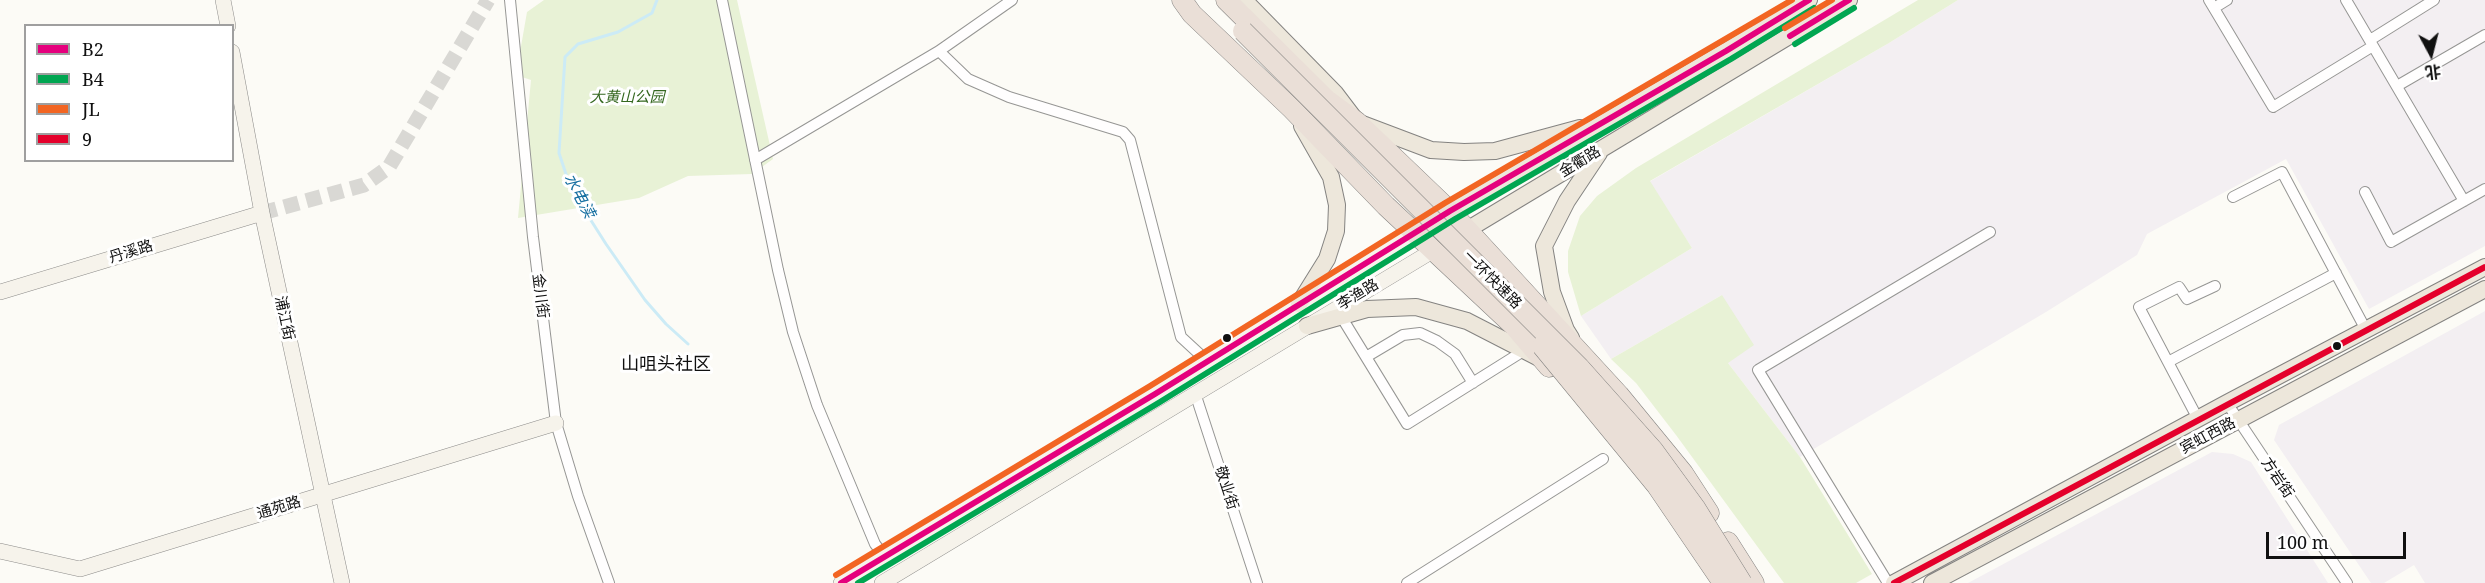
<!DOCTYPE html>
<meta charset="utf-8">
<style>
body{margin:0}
#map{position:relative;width:2485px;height:583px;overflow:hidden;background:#fcfbf6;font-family:"Noto Serif","Noto Sans SC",serif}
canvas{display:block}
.legend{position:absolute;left:24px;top:24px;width:210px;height:138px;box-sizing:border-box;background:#fff;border:2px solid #9f9f9f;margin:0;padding:8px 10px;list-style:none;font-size:18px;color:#101010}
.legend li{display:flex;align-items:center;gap:12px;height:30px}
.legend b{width:30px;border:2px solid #9f9f9f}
.north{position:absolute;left:2401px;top:24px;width:60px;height:60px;-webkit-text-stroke:4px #fff;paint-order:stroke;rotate:173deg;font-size:16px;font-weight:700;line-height:24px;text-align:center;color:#101010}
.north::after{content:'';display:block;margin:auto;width:21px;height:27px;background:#101010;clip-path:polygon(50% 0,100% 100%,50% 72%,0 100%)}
.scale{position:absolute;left:2266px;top:532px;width:140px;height:27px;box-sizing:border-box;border:3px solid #101010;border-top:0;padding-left:8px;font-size:18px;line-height:21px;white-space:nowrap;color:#101010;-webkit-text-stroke:4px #fff;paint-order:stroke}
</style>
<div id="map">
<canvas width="2485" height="583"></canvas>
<ul class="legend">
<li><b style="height:8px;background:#e5007d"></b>B2</li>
<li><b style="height:8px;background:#00a651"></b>B4</li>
<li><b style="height:8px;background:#f26522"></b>JL</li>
<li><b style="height:8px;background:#e4002b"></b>9</li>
</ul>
<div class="north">北</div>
<div class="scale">100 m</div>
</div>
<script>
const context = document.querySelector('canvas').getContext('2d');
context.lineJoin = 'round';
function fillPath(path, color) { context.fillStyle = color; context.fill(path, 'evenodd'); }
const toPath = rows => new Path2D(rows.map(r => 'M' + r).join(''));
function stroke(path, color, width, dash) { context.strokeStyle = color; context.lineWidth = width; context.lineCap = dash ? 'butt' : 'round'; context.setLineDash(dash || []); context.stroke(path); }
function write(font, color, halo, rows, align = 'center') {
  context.font = font + ' "Noto Serif","Noto Sans SC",serif'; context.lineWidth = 6; context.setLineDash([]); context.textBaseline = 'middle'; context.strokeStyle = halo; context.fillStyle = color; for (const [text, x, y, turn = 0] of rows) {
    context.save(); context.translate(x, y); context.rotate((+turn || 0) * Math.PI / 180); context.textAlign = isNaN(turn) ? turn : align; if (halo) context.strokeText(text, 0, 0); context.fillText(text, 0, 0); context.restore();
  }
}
fillPath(toPath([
 [1958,0,2485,0,2485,246,2369,309,2286,159,2147,234,2137,255,2046,312,1800,457,1728,363,1722,295,1611,359,1581,316,1692,248,1649,182,1889,43],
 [2485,311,2485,583,2425,583,2414,565,2384,583,2371,583,2274,440,2279,425],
 [2212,452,2233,454,2251,462,2328,583,1968,583]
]), '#f3eff2');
fillPath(toPath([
 [544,0,737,0,773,159,752,174,688,176,639,198,518,218,531,80,516,75,527,12],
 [1918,0,1958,0,1889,43,1650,181,1692,248,1581,316,1568,272,1568,251,1580,216,1597,196,1636,168],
 [1722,295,1754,345,1728,363,1800,457,1872,574,1856,583,1784,583,1676,435,1636,383,1611,359]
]), '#e8f2d6');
stroke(toPath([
 [657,0,652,13,618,32,578,44,565,57,559,153,571,189,606,244,645,300,666,324,688,344]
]), '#ccebf6', 3);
stroke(toPath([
 [262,213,364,185,389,167,488,0]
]), '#d9d8d4', 15, [15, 8]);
const street = toPath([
 [510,0,533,237,556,423,578,496,609,583],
 [722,0,778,270,793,332,817,405,875,544,885,557],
 [2209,0,2273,107,2373,46],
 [2346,0,2464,201],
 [2214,8,2227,0],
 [2370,40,2434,0],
 [939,51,968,79,1009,97,1123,132,1130,140,1181,337,1207,361],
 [2397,86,2485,35],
 [755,160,939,51,1012,0],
 [2365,192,2391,242,2485,189],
 [2233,197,2282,172,2366,330],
 [1339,313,1407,424,1525,350],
 [1366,357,1403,335,1420,333,1437,341,1455,354,1473,383],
 [2168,362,2336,273],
 [1195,393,1257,583],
 [2227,403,2347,583],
 [2198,419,2139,307,2179,287,2187,299,2215,286],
 [1407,583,1603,459],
 [1888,583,1758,370,1990,232]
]);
const secondary = toPath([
 [223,0,228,26],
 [232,52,262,213,342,583],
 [0,292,262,213],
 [0,551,80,569,556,423],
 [841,583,1155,394,1414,233],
 [882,583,1434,250]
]);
const primary = toPath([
 [1244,0,1335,93,1357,122,1431,150,1464,152,1495,151,1580,128],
 [1414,233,1726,51,1809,0],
 [1457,236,1849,0],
 [1299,304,1327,259,1336,231,1337,205,1331,177,1302,126],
 [1307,326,1367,309,1416,307,1467,321,1539,358],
 [1571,338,1566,330,1552,292,1544,246,1567,201,1599,153],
 [1894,583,2227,403,2485,267],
 [1932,583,2485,289]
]);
const highway = toPath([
 [1182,0,1192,14,1292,109,1386,206,1515,327,1549,367],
 [1226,0,1327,100,1357,122,1450,211,1619,395,1683,473,1709,513],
 [1728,542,1754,583]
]);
stroke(street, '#969694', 12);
stroke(secondary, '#8d8c8a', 16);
stroke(primary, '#848381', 18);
stroke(highway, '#848381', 21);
stroke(street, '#fffefe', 10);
stroke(secondary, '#f6f3eb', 15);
stroke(primary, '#ede7db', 16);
stroke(highway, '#eadfd7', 20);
const highwayBridge = toPath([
 [1243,31,1579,367,1653,450,1696,509,1742,583],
 [1542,346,1657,486,1723,583]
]);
stroke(highwayBridge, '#848381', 21, []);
stroke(highwayBridge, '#eadfd7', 20);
stroke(toPath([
 [1790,36,1849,0],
 [841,583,1155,394,1450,211,1726,51,1809,0]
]), '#e5007d', 6);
stroke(toPath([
 [1795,44,1854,8],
 [858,583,1160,402,1455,219,1731,59,1814,8]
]), '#00a651', 6);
stroke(toPath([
 [1785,28,1832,0],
 [836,575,1150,386,1445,203,1792,0]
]), '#f26522', 6);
stroke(toPath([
 [1894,583,2485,267]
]), '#e4002b', 6);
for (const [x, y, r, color] of [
 [1227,338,5,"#101010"],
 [2337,346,5,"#101010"]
]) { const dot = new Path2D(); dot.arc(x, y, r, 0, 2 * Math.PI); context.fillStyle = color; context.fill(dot); stroke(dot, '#fff', 2); }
write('italic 15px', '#356820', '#fff', [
 ["大黄山公园",627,98]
]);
write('15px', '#101010', '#fff', [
 ["金衢路",1580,162,-31],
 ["丹溪路",131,252,-17],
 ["一环快速路",1492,280,45],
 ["李渔路",1358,295,-31],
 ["金川街",540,296,83],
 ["浦江街",284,318,78],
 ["宾虹西路",2208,436,-28],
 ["方岩街",2277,478,56],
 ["敬业街",1226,488,72],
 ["通苑路",279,508,-17]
]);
write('italic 16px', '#1971a2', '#fff', [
 ["水电渎",579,196,62]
]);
write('18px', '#101010', '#fff', [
 ["山咀头社区",666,365]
]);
</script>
